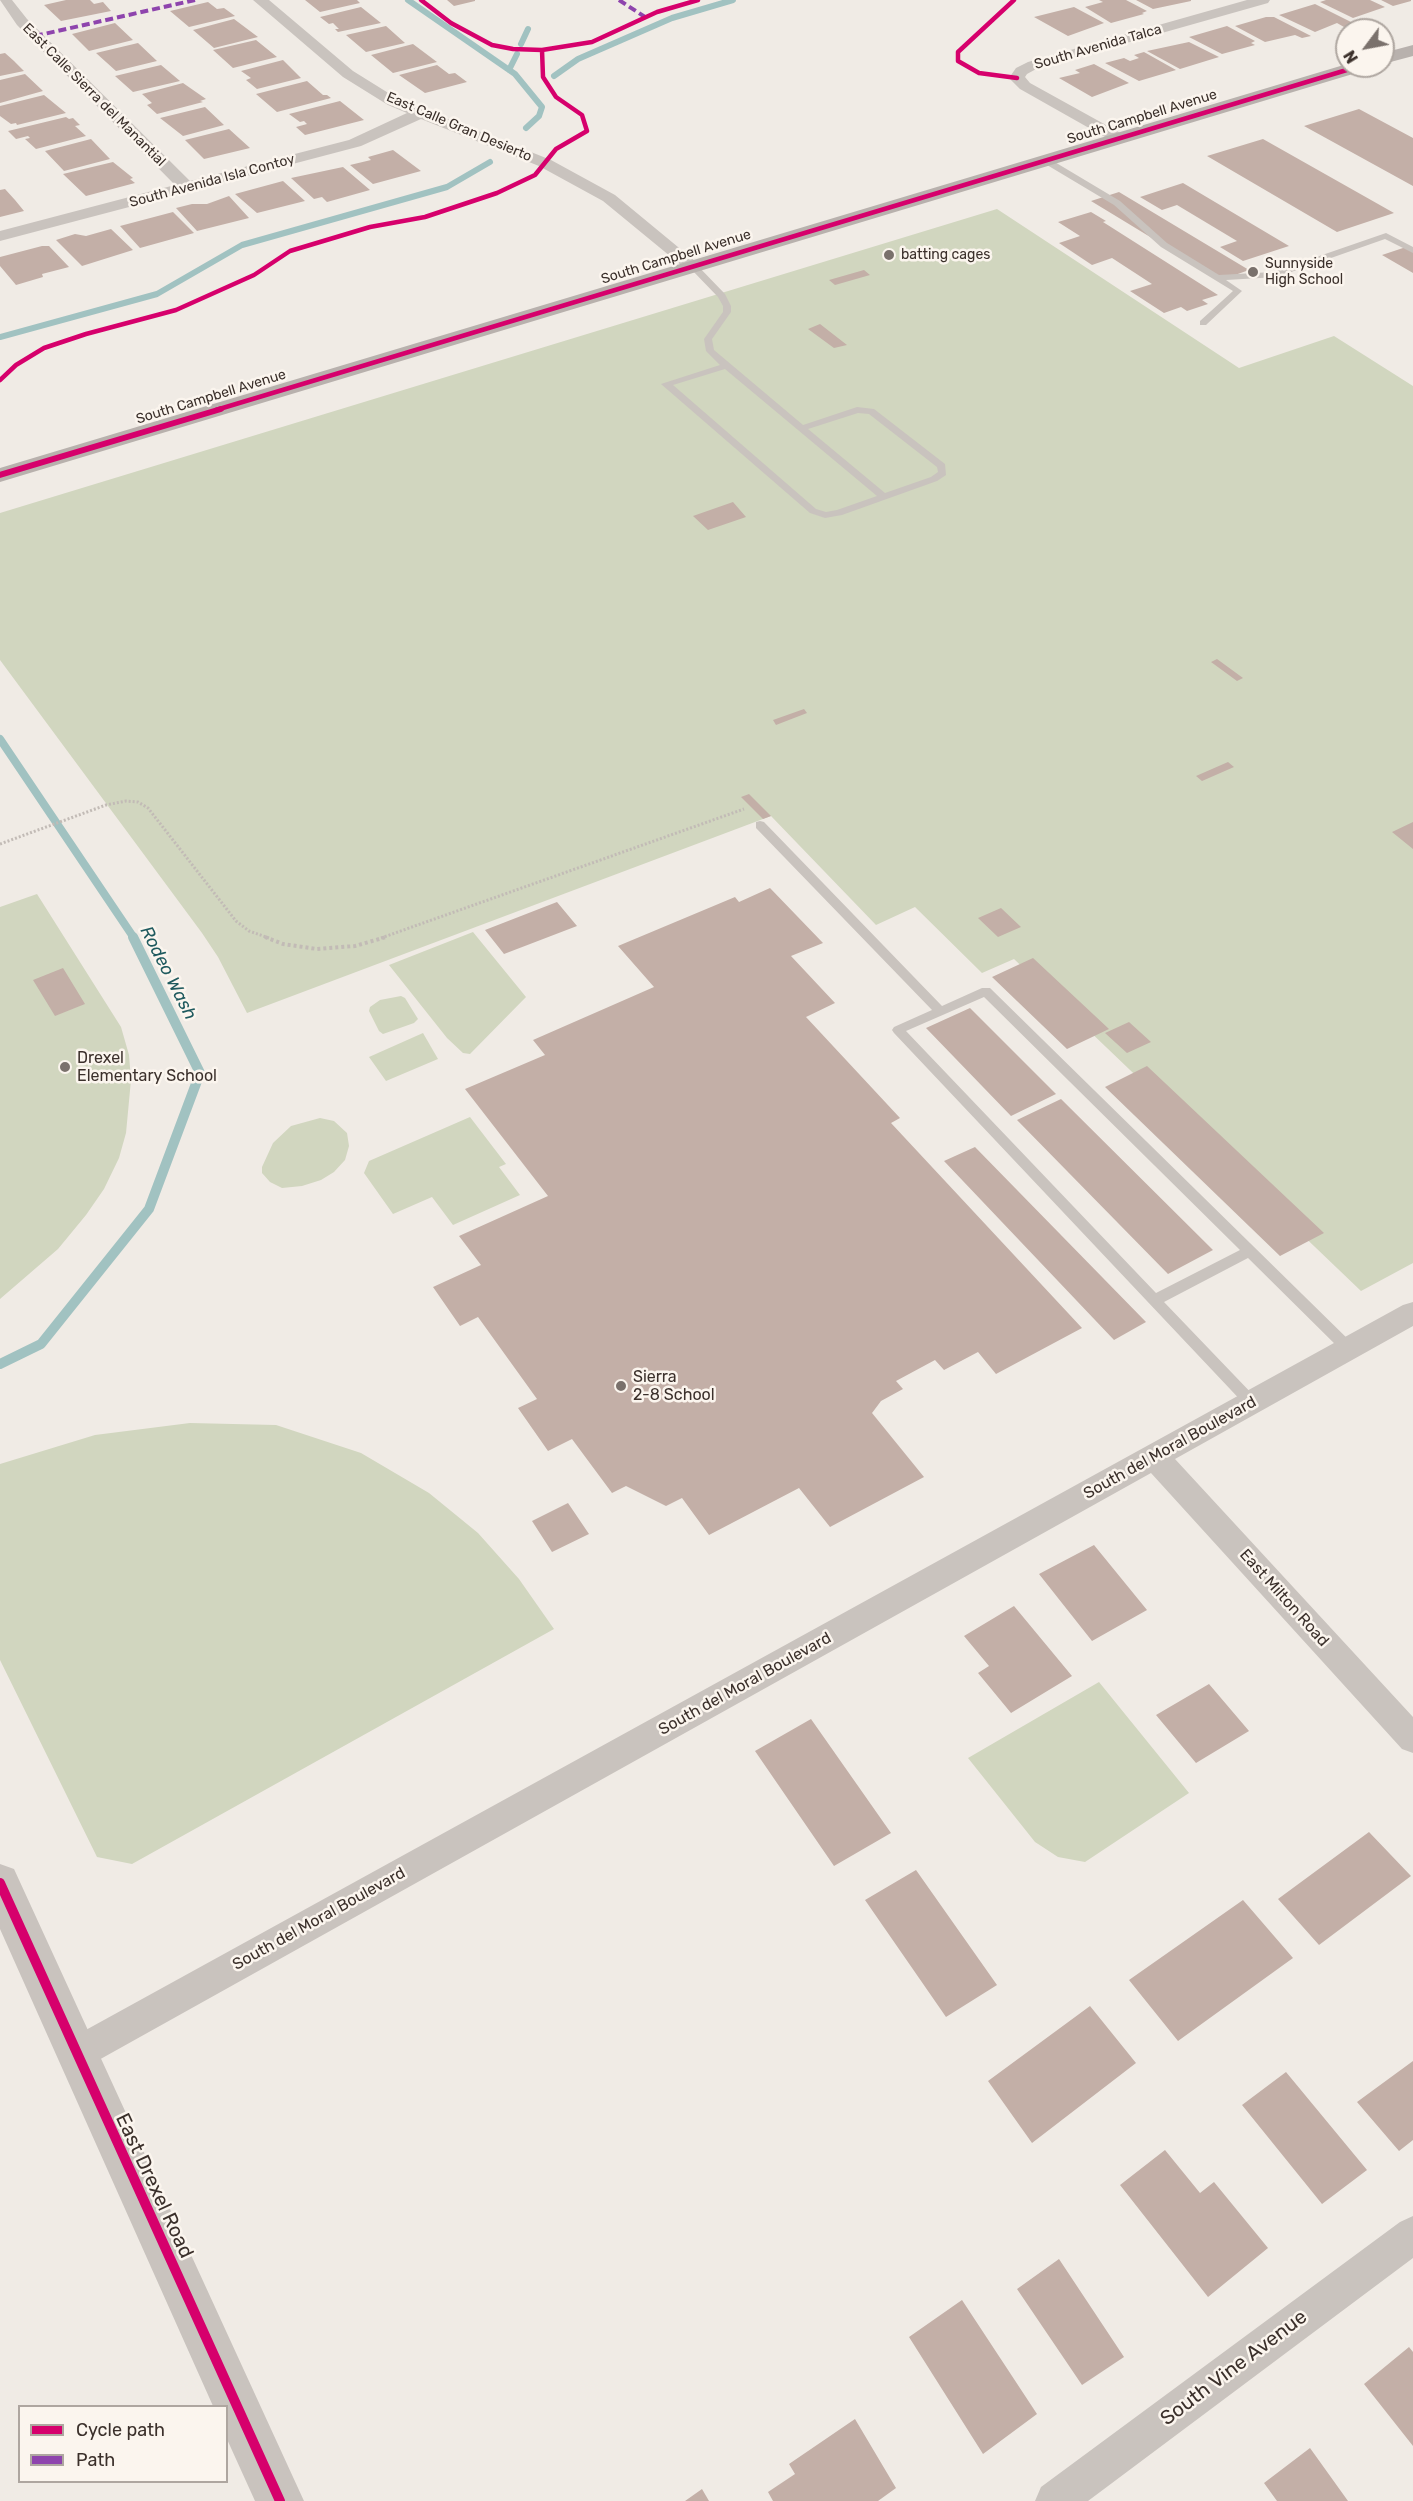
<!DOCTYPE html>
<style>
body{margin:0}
#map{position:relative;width:1413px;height:2501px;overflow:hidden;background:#f0ebe5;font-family:Rubik,sans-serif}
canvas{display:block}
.legend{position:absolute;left:18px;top:2405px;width:210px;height:78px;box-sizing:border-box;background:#fbf5ee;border:2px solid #aea6a0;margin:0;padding:8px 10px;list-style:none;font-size:18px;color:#3b302b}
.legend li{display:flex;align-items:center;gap:12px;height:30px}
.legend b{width:30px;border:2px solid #aea6a0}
.north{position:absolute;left:1335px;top:18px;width:60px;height:60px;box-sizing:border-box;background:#fbf5ee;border:2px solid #aea6a0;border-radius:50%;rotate:238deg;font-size:16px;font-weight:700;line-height:24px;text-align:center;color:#3b302b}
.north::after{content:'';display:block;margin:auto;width:21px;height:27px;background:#7a716c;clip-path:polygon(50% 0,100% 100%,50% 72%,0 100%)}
</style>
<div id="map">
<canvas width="1413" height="2501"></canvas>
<ul class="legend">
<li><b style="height:8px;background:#d6006c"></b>Cycle path</li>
<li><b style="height:8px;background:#8e44ad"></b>Path</li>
</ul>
<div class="north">N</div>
</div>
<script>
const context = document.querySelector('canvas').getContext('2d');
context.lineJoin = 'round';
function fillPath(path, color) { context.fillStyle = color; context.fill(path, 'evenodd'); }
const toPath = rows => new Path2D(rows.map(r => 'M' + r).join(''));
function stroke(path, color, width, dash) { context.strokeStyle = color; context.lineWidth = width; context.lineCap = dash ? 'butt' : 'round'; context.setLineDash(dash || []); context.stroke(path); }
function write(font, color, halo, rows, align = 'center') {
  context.font = font + ' Rubik,sans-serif'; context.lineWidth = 5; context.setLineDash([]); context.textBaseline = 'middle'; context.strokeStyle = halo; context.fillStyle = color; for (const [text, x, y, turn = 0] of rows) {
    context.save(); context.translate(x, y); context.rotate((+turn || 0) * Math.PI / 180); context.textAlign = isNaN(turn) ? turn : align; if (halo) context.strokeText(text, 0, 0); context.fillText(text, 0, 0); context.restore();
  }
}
fillPath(toPath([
 [997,209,1239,368,1334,336,1413,386,1413,1263,1361,1291,1014,959,982,973,915,907,876,925,771,816,247,1013,218,957,202,933,0,660,0,513],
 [37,894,121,1027,129,1055,131,1080,126,1133,119,1158,104,1189,86,1215,58,1249,0,1299,0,907],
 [473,932,526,997,470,1054,463,1053,447,1038,389,965],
 [401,996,405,998,418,1019,414,1023,383,1034,379,1031,369,1011,370,1007,380,1000],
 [423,1033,438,1059,386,1081,369,1057],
 [470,1117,506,1164,499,1167,520,1195,453,1225,432,1197,393,1214,364,1173,369,1161],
 [320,1118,334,1121,347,1133,349,1146,345,1160,334,1172,321,1180,302,1186,282,1188,270,1182,262,1173,262,1167,273,1143,291,1126],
 [190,1423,276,1425,361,1453,429,1493,478,1533,519,1579,554,1629,132,1864,97,1857,0,1660,0,1464,95,1435],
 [1099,1682,1189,1793,1085,1862,1058,1857,1035,1842,968,1758]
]), '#d1d6bf');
stroke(toPath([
 [408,0,515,74,542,107,539,116,526,128],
 [521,44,528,29],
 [509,70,517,54],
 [554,76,578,59,672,18,733,0],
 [0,337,157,294,242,245,447,187,490,162]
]), '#a1c2c1', 6);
stroke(toPath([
 [0,739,134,938]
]), '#a1c2c1', 8);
stroke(toPath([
 [0,1364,41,1344,149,1209,200,1073,133,937]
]), '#a1c2c1', 10);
fillPath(toPath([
 [66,0,90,0,94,4,103,2,111,11,61,21,44,5],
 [305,0,357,0,360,3,320,12],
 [447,0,475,0,475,1,454,6],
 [1099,0,1126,0,1147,11,1142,13,1144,14,1111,23,1085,7,1103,2],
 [1136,0,1191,0,1191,1,1153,9],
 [1326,0,1370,0,1385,7,1353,18,1320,2],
 [1381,0,1411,0,1411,1,1393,6],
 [208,2,217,9,224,8,235,16,189,27,170,11],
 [1315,4,1355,24,1344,27,1337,23,1315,32,1279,15],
 [361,7,381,23,338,32,335,29,339,29,333,23,329,24,320,17],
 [1074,7,1104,23,1068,36,1034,17],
 [1266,17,1274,17,1311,36,1302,38,1295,35,1265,42,1235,26],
 [234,19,258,37,214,48,193,30],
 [115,23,133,40,89,51,72,34],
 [386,26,405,43,366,52,346,35],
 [1227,26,1255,41,1251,43,1255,45,1222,54,1189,37],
 [256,40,277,57,233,68,213,50],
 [1189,42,1219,57,1180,69,1147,51],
 [138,43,157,61,116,71,96,53],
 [413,44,437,62,393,73,371,55],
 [1144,52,1176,70,1139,81,1105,63,1124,58,1130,61,1139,58,1134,55],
 [5,53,14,61,24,71,0,76,0,54],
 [283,60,301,78,257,89,246,80,251,78,241,71],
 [1094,64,1129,83,1092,97,1059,78,1080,73,1075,70],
 [161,65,180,81,133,92,115,76],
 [437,65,449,74,455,73,467,82,425,93,399,75],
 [25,74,43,91,0,103,0,80],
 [307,81,323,95,327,95,331,98,277,112,256,94],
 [183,83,206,99,200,101,203,102,157,114,147,105,152,103,142,94],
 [44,95,66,113,17,125,16,123,11,124,0,116,0,106],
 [340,101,364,120,305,135,296,127,307,124,304,121,300,122,289,114],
 [205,107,224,125,183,136,160,118],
 [1359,109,1413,138,1413,186,1304,126],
 [66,117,69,119,73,118,80,125,75,126,86,136,36,149,25,139,30,138,28,136,16,139,8,131],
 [229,129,250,148,204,159,185,140],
 [91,139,110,159,64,171,45,151],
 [1263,139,1394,213,1337,232,1207,156],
 [393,150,421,171,373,184,350,165,371,160,368,157],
 [113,162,133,178,130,179,135,183,86,196,63,174],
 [343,167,370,190,327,202,322,197,314,199,291,178],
 [283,181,305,201,257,213,235,194],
 [1183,183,1289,246,1243,261,1220,247,1237,241,1177,205,1162,210,1140,197],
 [5,189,15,200,24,211,0,217,0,190],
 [1119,192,1249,270,1221,280,1091,201],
 [229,196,249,218,197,231,176,208,192,204,207,204],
 [173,212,194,233,140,248,120,226],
 [1091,212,1106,221,1103,222,1218,295,1202,300,1208,304,1187,311,1181,307,1164,313,1130,291,1152,284,1112,258,1092,265,1059,243,1080,236,1058,222],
 [111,229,133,250,82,266,56,240,75,234,86,236],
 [42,246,49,246,69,267,42,274,43,277,16,285,0,266,0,257],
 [1409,246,1413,248,1413,273,1382,255],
 [864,270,870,275,835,285,829,280],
 [820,324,847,345,834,348,808,329],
 [733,502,746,517,708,530,693,516],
 [1217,659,1243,678,1237,681,1211,662],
 [804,709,807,713,776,725,773,720],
 [1228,762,1234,767,1202,781,1196,776],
 [749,794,771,816,763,819,741,797],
 [1413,822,1413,849,1392,832],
 [770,888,823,943,791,956,835,1003,806,1017,900,1118,891,1123,1082,1328,996,1374,978,1352,944,1370,935,1360,896,1381,903,1389,881,1401,872,1413,924,1477,830,1527,799,1488,709,1535,682,1498,666,1506,626,1486,612,1493,572,1439,548,1451,518,1408,537,1399,478,1317,460,1326,433,1287,481,1265,459,1236,548,1196,465,1089,545,1055,533,1040,654,987,618,946,735,897,739,902],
 [557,902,577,926,504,954,485,930],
 [1001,908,1021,927,998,937,978,918],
 [1033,958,1109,1029,1067,1049,992,977],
 [63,968,85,1004,55,1016,33,980],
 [970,1008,1056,1094,1011,1116,926,1028],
 [1129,1022,1151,1042,1127,1053,1105,1033],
 [1147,1066,1324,1233,1280,1256,1105,1087],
 [1061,1099,1213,1250,1168,1274,1017,1120],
 [975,1147,1146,1322,1114,1340,944,1161],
 [568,1503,589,1534,552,1552,532,1521],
 [1094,1545,1147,1610,1092,1641,1039,1574],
 [1014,1606,1072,1676,1011,1713,978,1673,989,1666,964,1636],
 [1209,1684,1249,1731,1196,1763,1156,1715],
 [811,1719,891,1833,834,1866,755,1751],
 [1369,1832,1411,1876,1319,1945,1278,1899],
 [916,1870,997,1985,946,2017,865,1900],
 [1243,1900,1293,1958,1178,2041,1129,1980],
 [1090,2006,1136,2063,1032,2143,988,2081],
 [1413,2061,1413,2140,1399,2151,1357,2102],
 [1286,2072,1367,2170,1322,2204,1242,2105],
 [1165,2150,1200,2193,1214,2182,1268,2248,1208,2297,1120,2185],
 [1059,2259,1124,2357,1082,2385,1017,2289],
 [962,2300,1037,2414,983,2454,909,2337],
 [1409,2347,1413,2352,1413,2446,1364,2384],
 [855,2419,896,2488,878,2501,773,2501,768,2492,795,2474,789,2464],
 [1310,2448,1348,2501,1277,2501,1264,2483],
 [702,2489,709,2501,685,2501]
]), '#c3afa7');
stroke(toPath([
 [0,844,106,805,126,801,138,802,148,808,236,921,249,931,269,938],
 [381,938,744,809]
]), '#c2bbb6', 3, [2, 2]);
stroke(toPath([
 [265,937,283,944,317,949,355,946,386,937]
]), '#c2bbb6', 4, [3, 3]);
fillPath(toPath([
 [1042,158,1048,158,1120,201,1167,243,1219,275,1273,272,1386,233,1413,247,1413,253,1385,239,1277,277,1226,280,1242,291,1206,325,1200,325,1200,321,1233,291,1161,247,1114,205,1042,162,1042,158],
 [690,264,696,264,725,294,731,306,731,312,712,339,714,350,803,425,857,407,874,409,945,464,946,475,937,481,842,515,825,518,810,513,661,384,720,365,706,351,704,339,723,312,723,306,718,297,690,268,690,264],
 [725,369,877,496,837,510,826,512,816,509,673,385,725,369],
 [858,413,869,414,937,467,938,472,931,477,885,493,808,429,858,413],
 [760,821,764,822,942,1006,982,988,990,988,1354,1345,1356,1349,1354,1353,1344,1353,1248,1258,1164,1302,1257,1399,1259,1403,1257,1407,1252,1409,1247,1407,894,1033,892,1030,894,1027,932,1010,756,828,756,822,760,821],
 [984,997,1240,1250,1156,1293,906,1031,984,997]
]), '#c9c3be');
fillPath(toPath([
 [0,0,12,0,27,19,190,181,349,140,407,113,388,105,343,77,253,0,269,0,353,71,398,99,551,160,615,195,701,266,699,270,693,271,687,270,603,201,539,166,421,119,361,146,0,241,0,231,175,185,17,25,0,0],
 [1247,0,1270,0,1268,3,1038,68,1027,74,1025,77,1030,83,1124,135,1126,138,1124,141,1112,141,1020,89,1009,78,1016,68,1028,62,1247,0],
 [1413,1302,1413,1326,1175,1459,1413,1717,1413,1753,1402,1749,1151,1473,88,2066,76,2072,64,2066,58,2054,64,2042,1403,1305,1413,1302],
 [1413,2216,1413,2258,1088,2501,1035,2501,1041,2487,1400,2222,1413,2216]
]), '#c9c3be');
fillPath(toPath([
 [0,1864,14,1869,304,2501,255,2501,226,2437,226,2406,213,2406,0,1929,0,1864]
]), '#c9c3be');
fillPath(toPath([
 [1413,45,1413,56,1383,64,1383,53,1413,45],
 [1347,64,1347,66,1369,66,1366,70,0,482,0,468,1347,64]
]), '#b8b1ad');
stroke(toPath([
 [619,0,645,17],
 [35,36,195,0]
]), '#8e44ad', 4, [8, 4]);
stroke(toPath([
 [421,0,451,23,492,45,513,49,542,50,592,42,657,12,698,0],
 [1014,0,958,52,958,61,979,73,1017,78],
 [0,380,16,365,44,348,86,334,176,310,254,275,290,251,370,227,425,217,497,193,535,175,556,149,587,131,582,115,556,97,543,77,542,50],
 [216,410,1360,66]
]), '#d6006c', 4.5);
stroke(toPath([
 [0,475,221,409]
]), '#d6006c', 6);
stroke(toPath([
 [0,1883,280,2501]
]), '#d6006c', 10);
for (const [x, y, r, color] of [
 [889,255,6,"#7a716c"],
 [1253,272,6,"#7a716c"],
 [65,1067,6,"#7a716c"],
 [621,1386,6,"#7a716c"]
]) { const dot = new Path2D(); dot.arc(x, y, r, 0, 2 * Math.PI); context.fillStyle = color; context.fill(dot); stroke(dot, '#fbf5ee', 2); }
write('14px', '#3b302b', '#fbf5ee', [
 ["South Avenida Talca",1098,47,-16],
 ["East Calle Sierra del Manantial",94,95,45],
 ["South Campbell Avenue",1142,117,-17],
 ["East Calle Gran Desierto",459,127,23],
 ["South Avenida Isla Contoy",212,181,-15],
 ["South Campbell Avenue",676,257,-17],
 ["South Campbell Avenue",211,397,-17]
]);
write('14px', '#3b302b', '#fbf5ee', [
 ["batting cages",901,255],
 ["Sunnyside",1265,264],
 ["High School",1265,280]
], 'left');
write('16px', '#3b302b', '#fbf5ee', [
 ["Drexel",77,1058],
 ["Elementary School",77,1076],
 ["Sierra",633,1377],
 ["2-8 School",633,1395]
], 'left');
write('16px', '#3b302b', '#fbf5ee', [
 ["South del Moral Boulevard",1170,1448,-29],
 ["East Milton Road",1284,1598,48],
 ["South del Moral Boulevard",745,1684,-29],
 ["South del Moral Boulevard",319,1919,-29]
]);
write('italic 18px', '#1f5a5e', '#fbf5ee', [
 ["Rodeo Wash",168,973,63]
]);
write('20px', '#3b302b', '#fbf5ee', [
 ["East Drexel Road",154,2186,65],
 ["South Vine Avenue",1234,2368,-37]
]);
</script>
